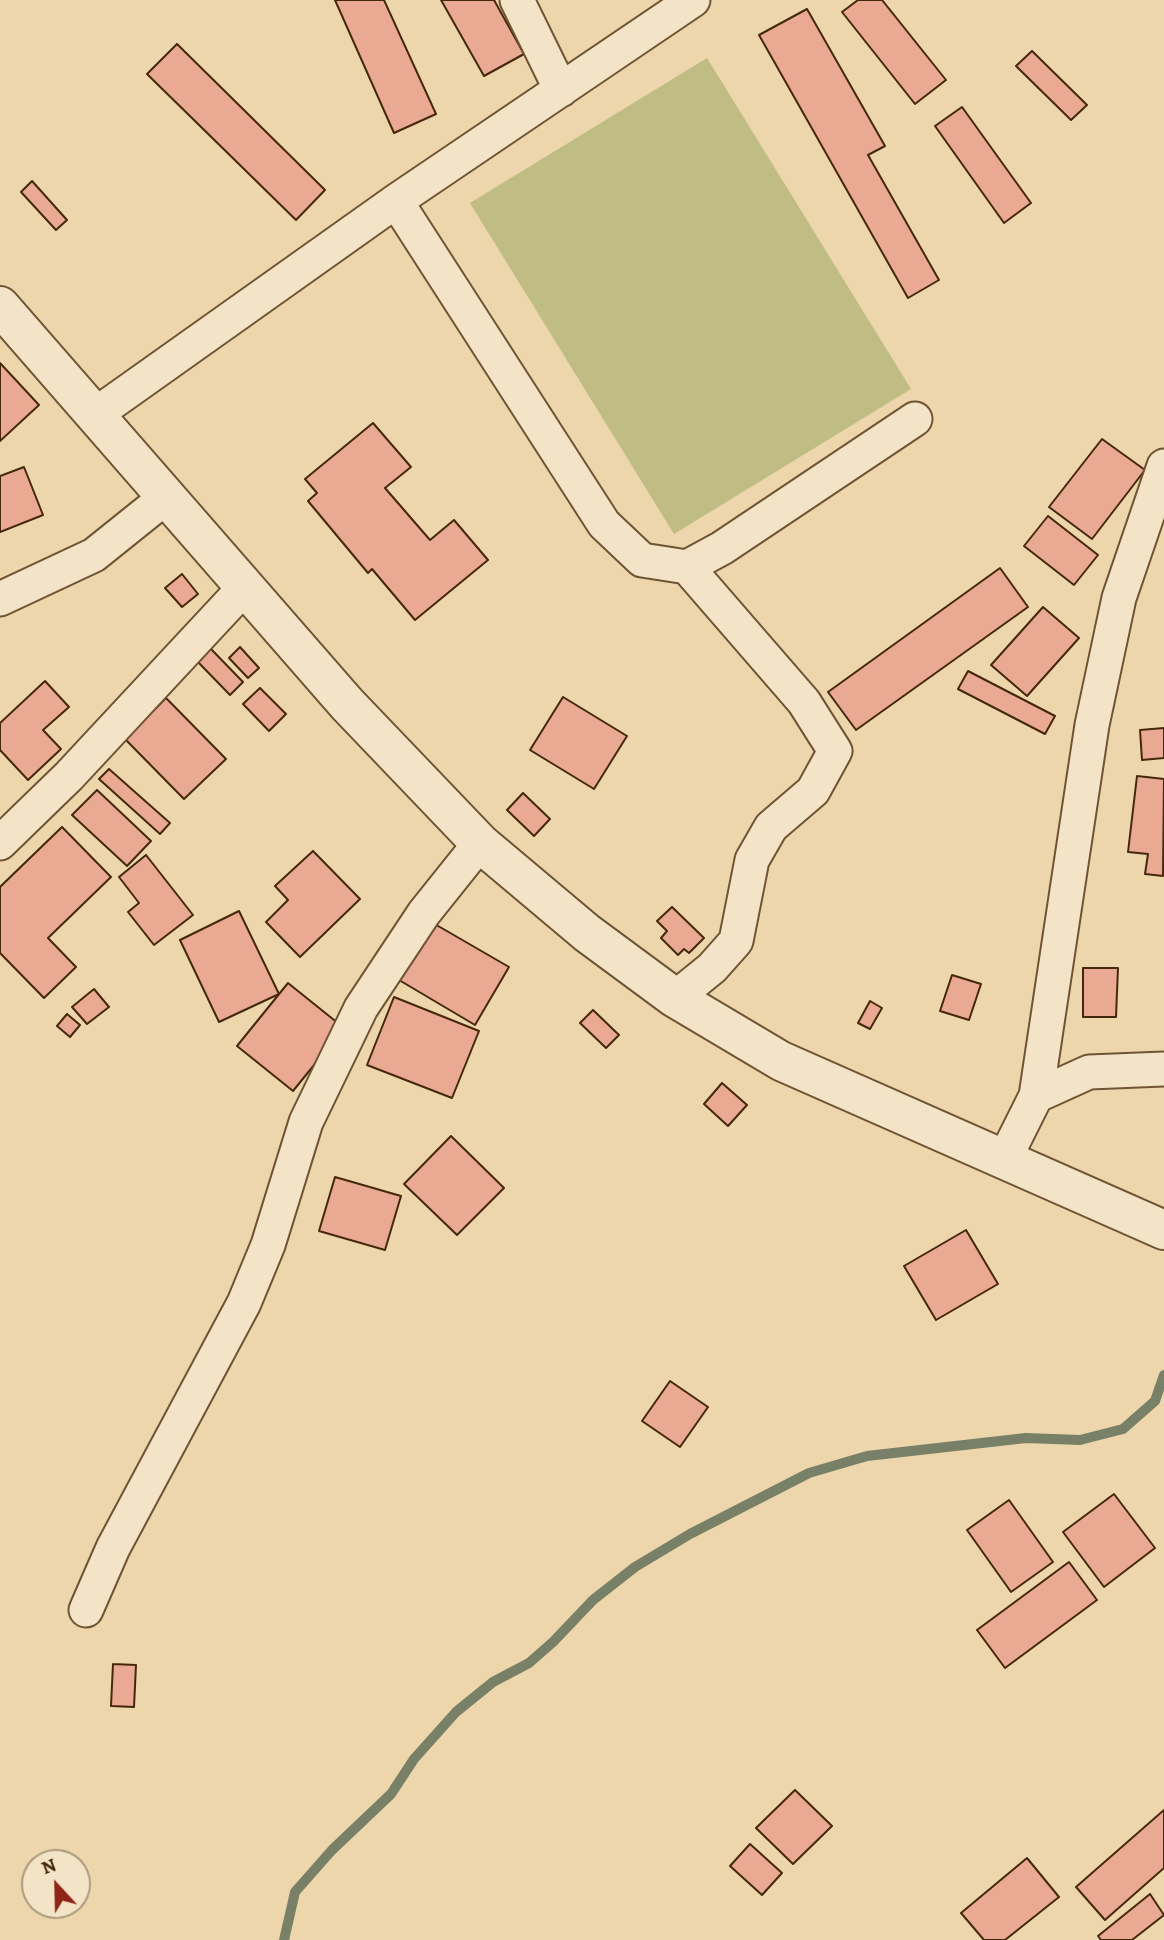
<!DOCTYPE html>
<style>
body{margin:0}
#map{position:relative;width:1164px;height:1940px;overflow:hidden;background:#edd6ab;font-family:Alegreya,serif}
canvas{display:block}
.north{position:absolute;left:21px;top:1849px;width:70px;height:70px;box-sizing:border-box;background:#f3e4c8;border:2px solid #ad997d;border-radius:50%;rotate:338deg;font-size:19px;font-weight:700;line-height:28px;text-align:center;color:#45280c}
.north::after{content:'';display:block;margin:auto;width:24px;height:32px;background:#8f2418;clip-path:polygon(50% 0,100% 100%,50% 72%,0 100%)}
</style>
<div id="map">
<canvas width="1164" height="1940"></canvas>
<div class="north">N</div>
</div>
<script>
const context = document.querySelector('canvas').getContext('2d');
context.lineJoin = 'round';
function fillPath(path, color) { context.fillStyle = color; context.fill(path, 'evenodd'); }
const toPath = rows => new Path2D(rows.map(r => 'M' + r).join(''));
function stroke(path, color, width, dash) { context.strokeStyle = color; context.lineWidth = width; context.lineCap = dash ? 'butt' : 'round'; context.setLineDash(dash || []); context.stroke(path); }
fillPath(toPath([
 [707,58,911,389,674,534,470,203]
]), '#bfbc84');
stroke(toPath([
 [284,1940,295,1892,332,1850,391,1794,414,1759,456,1712,493,1682,529,1663,553,1642,593,1600,635,1567,690,1534,809,1473,867,1456,1026,1438,1080,1440,1123,1429,1155,1401,1164,1375]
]), '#788067', 10);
const building = toPath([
 [335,0,384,0,436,114,394,133,335,0],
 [441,0,494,0,524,54,484,76,441,0],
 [858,0,882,0,946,80,915,104,842,12,858,0],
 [807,9,885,146,868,155,939,280,908,298,759,35,807,9],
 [177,44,325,190,296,220,147,74,177,44],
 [1032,51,1087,105,1071,120,1016,66,1032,51],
 [962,107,1031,203,1004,223,935,126,962,107],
 [32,181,67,220,56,230,21,192,32,181],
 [0,363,39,405,0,441,0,363],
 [373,423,411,467,385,488,430,540,454,520,488,560,415,620,372,569,368,573,308,501,317,493,305,479,373,423],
 [1102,439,1145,470,1092,539,1049,507,1102,439],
 [24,467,43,515,0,532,0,476,24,467],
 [1048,516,1098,555,1074,585,1024,546,1048,516],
 [1000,568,1028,607,856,730,828,692,1000,568],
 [182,574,198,594,182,607,165,588,182,574],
 [1043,607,1079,638,1027,696,991,665,1043,607],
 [240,647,259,668,248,678,229,658,240,647],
 [210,648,243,682,230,695,197,661,210,648],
 [968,671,1055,716,1045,734,958,689,968,671],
 [45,681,69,707,43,730,61,749,28,780,0,750,0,723,45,681],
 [260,688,286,714,269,731,243,704,260,688],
 [563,697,627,736,594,789,530,750,563,697],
 [166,698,226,759,184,799,125,739,166,698],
 [1164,728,1164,758,1142,760,1140,730,1164,728],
 [109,769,170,823,160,834,99,779,109,769],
 [1137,776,1164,779,1163,876,1145,874,1148,854,1128,852,1137,776],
 [97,790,151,841,127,866,72,815,97,790],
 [523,793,550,819,534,836,507,810,523,793],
 [62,827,111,877,48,938,76,967,44,998,0,953,0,887,62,827],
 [313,851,360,899,300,957,266,922,288,900,275,886,313,851],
 [146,855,193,915,154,945,128,912,139,903,119,877,146,855],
 [672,907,704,938,689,953,684,949,678,955,661,938,667,931,657,921,672,907],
 [239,911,279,994,219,1022,180,940,239,911],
 [433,923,509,967,475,1025,399,980,433,923],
 [1083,968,1118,968,1116,1017,1083,1017,1083,968],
 [952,975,981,984,969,1020,940,1011,952,975],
 [288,983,344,1028,293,1091,237,1046,288,983],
 [94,989,109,1007,87,1024,72,1007,94,989],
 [394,997,479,1031,452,1098,367,1065,394,997],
 [870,1001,882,1008,870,1029,858,1023,870,1001],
 [593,1010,619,1035,606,1048,580,1023,593,1010],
 [67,1014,80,1025,70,1037,57,1026,67,1014],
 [722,1083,747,1105,728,1126,704,1104,722,1083],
 [451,1136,504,1188,457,1235,404,1184,451,1136],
 [335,1177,401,1196,385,1250,319,1231,335,1177],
 [966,1230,998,1284,936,1320,904,1266,966,1230],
 [670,1381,708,1407,680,1447,642,1421,670,1381],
 [1114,1494,1155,1548,1104,1587,1063,1532,1114,1494],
 [1009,1500,1053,1562,1011,1592,967,1530,1009,1500],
 [1069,1562,1097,1600,1005,1668,977,1630,1069,1562],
 [113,1664,136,1665,134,1707,111,1706,113,1664],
 [795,1790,832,1826,793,1864,756,1828,795,1790],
 [1164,1810,1164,1868,1105,1920,1076,1887,1164,1810],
 [750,1844,782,1873,762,1895,730,1866,750,1844],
 [1027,1858,1059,1897,1005,1940,984,1940,961,1913,1027,1858],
 [1150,1894,1164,1915,1132,1940,1101,1940,1098,1936,1150,1894]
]);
fillPath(building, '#e9a992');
stroke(building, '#45280c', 2);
const minor = toPath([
 [517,0,561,90],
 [396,201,604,524,642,560,687,567,722,548,915,419],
 [96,414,396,201,693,0],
 [0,599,94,555,165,498],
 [0,843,69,776,245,587],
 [675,998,712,968,736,941,752,860,771,827,813,791,835,751,804,702,687,567],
 [1036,1096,1092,725,1119,598,1164,466],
 [1004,1160,1036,1096,1089,1072,1164,1069],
 [86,1610,113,1548,244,1303,268,1245,306,1122,361,1008,424,913,480,843]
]);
const tertiary = toPath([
 [0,306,347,704,480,843,587,933,675,998,781,1061,1164,1230]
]);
stroke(minor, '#6f5434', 37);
stroke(tertiary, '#6f5434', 42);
stroke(minor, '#f3e4c8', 33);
stroke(tertiary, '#f3e4c8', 38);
</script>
